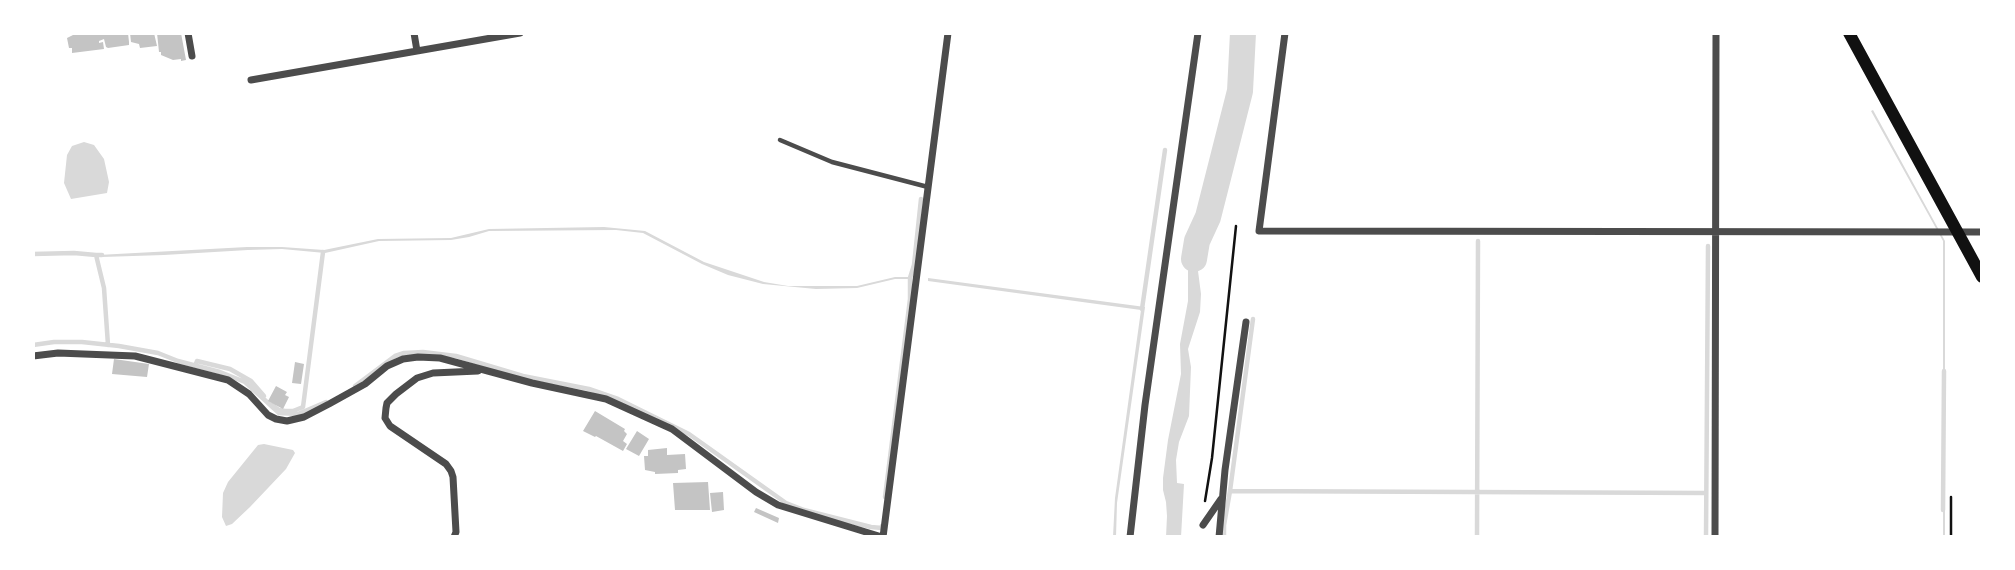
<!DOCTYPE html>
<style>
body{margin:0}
#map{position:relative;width:2015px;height:570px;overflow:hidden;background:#fff;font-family:Ubuntu,sans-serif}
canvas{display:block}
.frame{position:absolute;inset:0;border:35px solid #fff;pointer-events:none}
</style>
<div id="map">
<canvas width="2015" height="570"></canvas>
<div class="frame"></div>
</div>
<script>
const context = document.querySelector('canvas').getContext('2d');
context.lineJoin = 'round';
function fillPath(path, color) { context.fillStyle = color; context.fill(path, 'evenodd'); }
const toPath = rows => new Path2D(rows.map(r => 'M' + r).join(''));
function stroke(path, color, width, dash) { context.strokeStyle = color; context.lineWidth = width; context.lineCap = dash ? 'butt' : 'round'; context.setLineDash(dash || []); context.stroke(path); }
fillPath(toPath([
 [1873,110,1945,241,1945,537,1943,537,1943,241,1871,111],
 [84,142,94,145,104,159,109,182,107,193,71,199,64,183,67,155,72,146],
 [1204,219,1206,239,1200,250,1198,271,1201,294,1200,312,1188,349,1191,367,1189,416,1179,442,1176,460,1177,483,1184,484,1181,537,1166,537,1167,516,1166,502,1163,490,1163,478,1168,440,1181,374,1180,344,1188,301,1188,261,1195,231],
 [604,227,645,231,704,262,764,282,788,286,857,286,895,277,911,277,910,279,895,279,857,288,816,289,763,284,728,275,702,264,643,233,616,230,489,231,469,237,451,240,379,241,325,253,282,249,248,250,164,255,102,257,98,255,247,247,282,247,324,250,378,239,451,238,489,229],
 [928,278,1145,307,1117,503,1116,537,1113,537,1115,498,1141,310,928,281],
 [264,444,293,450,295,453,286,469,250,507,232,524,226,526,222,517,223,493,228,482,258,445]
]), '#d9d9d9');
stroke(toPath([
 [33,254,74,253,96,255],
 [102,255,96,255,104,288,108,345],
 [1142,309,1165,150],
 [33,345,54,342,82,342,119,346,158,353,178,361,220,372,245,382,279,413,298,414,326,402],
 [195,366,197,361,230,369,251,381,264,396],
 [355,386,395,356,404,353,423,352,456,356,523,376,589,389,618,399,689,434,786,503,804,510,871,527,882,528,882,526],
 [272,405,279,410,285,411,293,411,303,407,323,252],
 [1230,491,1706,493],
 [885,497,910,299,910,278,914,265,921,199],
 [1943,510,1944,371],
 [1224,537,1224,525,1230,491,1253,319],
 [1477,537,1478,241],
 [1706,537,1708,246]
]), '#d9d9d9', 4.5);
stroke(toPath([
 [1194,259,1197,241,1208,217,1240,91,1243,33]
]), '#d9d9d9', 26);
fillPath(toPath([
 [72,33,128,33,129,42,129,45,108,48,106,47,104,39,99,41,99,43,103,42,104,49,72,53,72,48,69,48,67,38,73,35],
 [130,33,154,33,157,46,140,48,139,44,131,42],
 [157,33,181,33,186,60,181,61,181,59,173,60,161,55,161,52,159,52],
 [114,359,149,364,147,377,112,374],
 [295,362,304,364,301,384,292,383],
 [276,386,287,392,285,395,289,397,283,409,268,401],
 [595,411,625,429,624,431,627,434,623,441,627,444,623,451,596,436,595,437,583,431],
 [637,431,649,439,639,456,626,449],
 [667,448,667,455,685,454,686,469,678,470,678,473,655,474,655,472,645,470,644,456,648,456,648,450],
 [708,482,710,510,675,510,673,483],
 [723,492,724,510,712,512,710,493],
 [756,508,779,518,778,523,754,512]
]), '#c4c4c4');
stroke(toPath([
 [1205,501,1212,458,1236,226],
 [1951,537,1951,497]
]), '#111', 2.5);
stroke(toPath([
 [780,140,832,162,928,187]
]), '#4c4c4c', 4.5);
stroke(toPath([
 [188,33,192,56],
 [414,33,417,51],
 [1285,33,1259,231,1982,232],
 [251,80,520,33],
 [33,356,58,353,135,356,228,380,249,394,268,415,276,419,287,421,304,417,329,404,365,384,387,366,403,359,418,357,440,358,532,383,606,399,672,429,756,492,778,505,882,537],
 [1203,525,1221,499],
 [454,537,456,532,453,477,451,471,446,464,390,426,385,418,386,408,387,403,396,394,417,378,433,373,478,371],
 [883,537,948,33],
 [1130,537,1145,405,1198,33],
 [1219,537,1225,470,1246,322],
 [1715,537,1716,33]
]), '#4c4c4c', 7);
stroke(toPath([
 [1849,33,1982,277]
]), '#111', 12);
</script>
